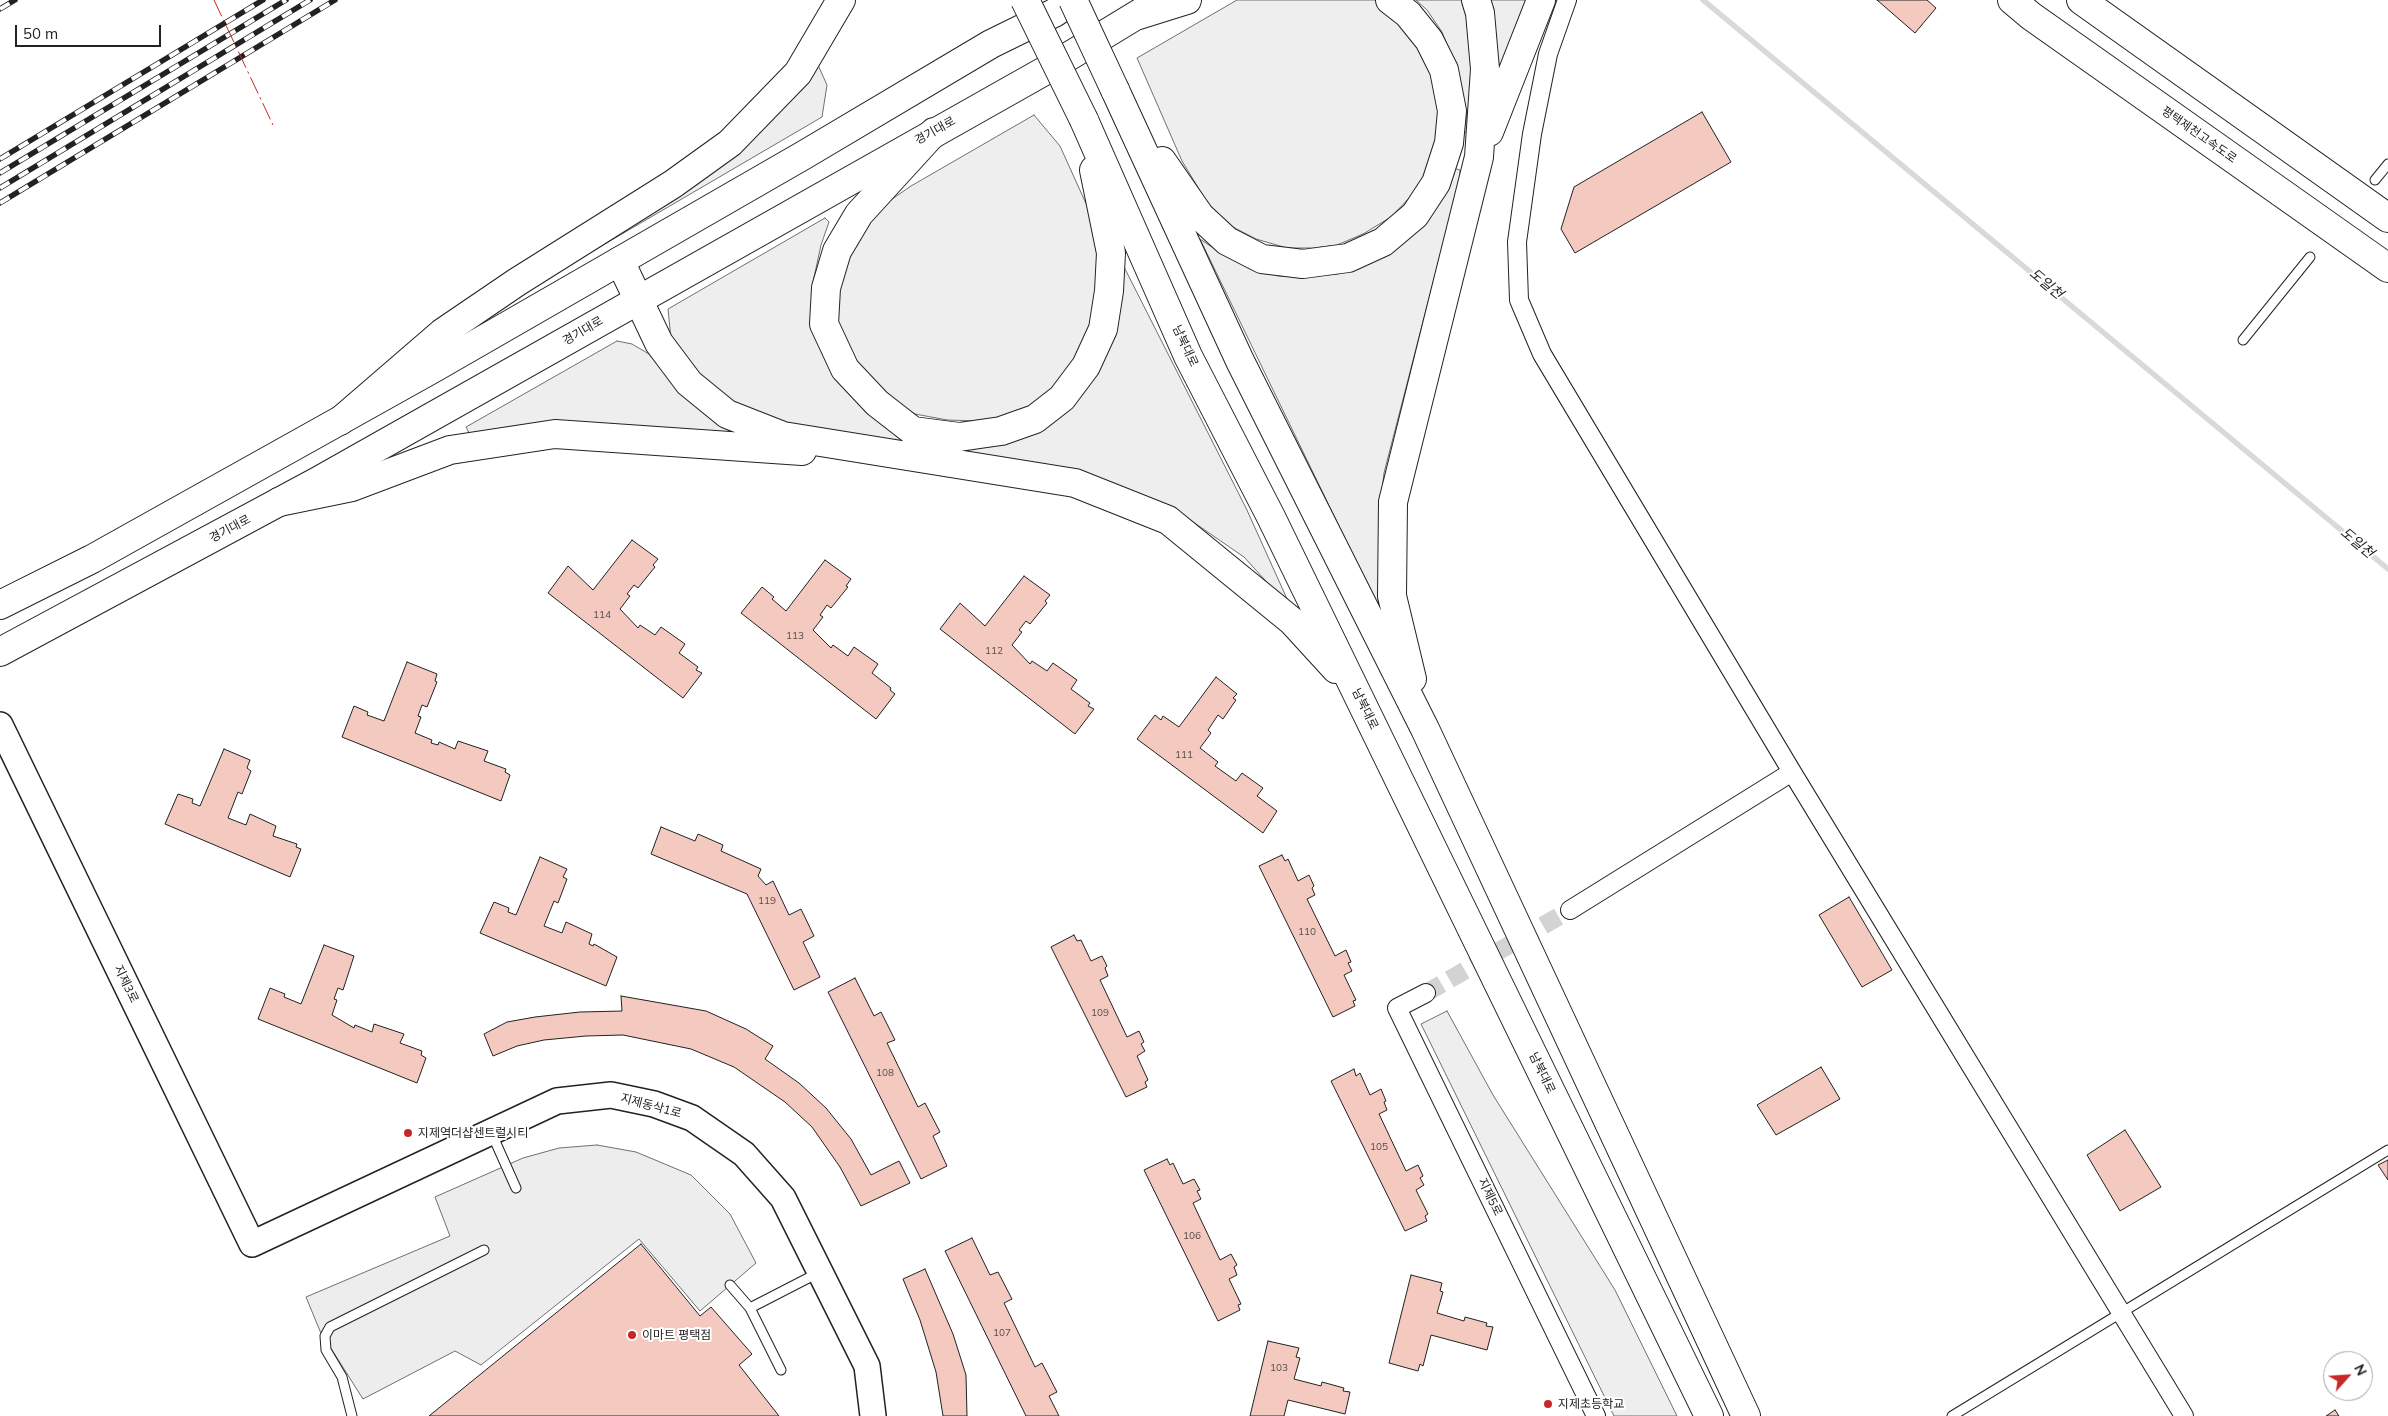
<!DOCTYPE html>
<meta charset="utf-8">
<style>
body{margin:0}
#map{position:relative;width:2388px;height:1416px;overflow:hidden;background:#fff;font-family:Mulish,sans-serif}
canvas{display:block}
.north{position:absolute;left:2323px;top:1351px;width:50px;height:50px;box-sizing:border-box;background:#fff;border:1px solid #a7a7a7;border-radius:50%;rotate:64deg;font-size:14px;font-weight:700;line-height:20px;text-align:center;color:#222}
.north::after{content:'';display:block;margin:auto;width:18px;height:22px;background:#c62828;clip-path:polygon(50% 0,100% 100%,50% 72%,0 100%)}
.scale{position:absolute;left:15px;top:25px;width:146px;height:22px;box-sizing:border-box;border:2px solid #222;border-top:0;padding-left:6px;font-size:15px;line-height:18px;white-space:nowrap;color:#222;-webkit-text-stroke:4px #fff;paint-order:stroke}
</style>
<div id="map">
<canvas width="2388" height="1416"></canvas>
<div class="north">N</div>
<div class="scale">50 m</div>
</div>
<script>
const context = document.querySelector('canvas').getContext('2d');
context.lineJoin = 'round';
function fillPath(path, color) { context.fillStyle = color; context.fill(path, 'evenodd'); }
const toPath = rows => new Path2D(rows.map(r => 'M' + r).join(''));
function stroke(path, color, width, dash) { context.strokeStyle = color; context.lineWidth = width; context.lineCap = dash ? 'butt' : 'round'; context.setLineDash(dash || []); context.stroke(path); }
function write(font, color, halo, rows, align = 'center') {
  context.font = font + ' Mulish,"Noto Sans KR",sans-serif'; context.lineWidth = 4; context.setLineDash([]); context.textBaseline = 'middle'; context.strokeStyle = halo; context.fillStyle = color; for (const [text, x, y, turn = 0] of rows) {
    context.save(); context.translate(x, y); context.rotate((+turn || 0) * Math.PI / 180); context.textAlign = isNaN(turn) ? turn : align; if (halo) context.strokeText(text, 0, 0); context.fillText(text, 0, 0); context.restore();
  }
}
const green = toPath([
 [1237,0,1375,0,1407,28,1432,70,1441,118,1437,144,1428,170,1411,196,1391,217,1363,234,1337,245,1313,248,1287,248,1256,239,1233,227,1208,204,1182,161,1137,58,1237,0],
 [1416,0,1465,0,1474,52,1469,133,1461,131,1451,55,1442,32,1427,10,1416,0],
 [1487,0,1528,0,1498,71,1487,0],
 [818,65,827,85,822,117,586,255,585,252,818,65],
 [1034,115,1060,146,1088,208,1102,269,1088,343,1061,382,1028,408,1002,418,978,421,947,420,915,414,879,391,852,362,833,319,837,288,851,246,866,217,911,186,1034,115],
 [1453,168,1460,170,1460,178,1384,473,1379,517,1382,615,1200,239,1224,255,1253,269,1279,276,1304,277,1338,274,1367,264,1391,252,1416,232,1433,211,1453,168],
 [825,218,829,222,821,245,813,282,813,327,836,373,960,445,1069,401,1120,259,1246,508,1288,601,1285,602,1244,557,1180,513,1158,501,1110,482,828,438,726,404,690,373,671,339,668,309,825,218],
 [617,341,632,344,649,354,665,373,738,433,737,435,557,422,469,433,466,427,617,341],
 [1447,1011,1493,1095,1615,1290,1677,1416,1614,1416,1421,1024,1447,1011]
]);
fillPath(green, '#eee');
stroke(green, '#6f6f6f', 1);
const parking = toPath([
 [597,1145,636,1152,691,1175,730,1214,756,1263,700,1311,639,1239,481,1365,455,1351,363,1399,320,1331,306,1297,450,1236,435,1197,523,1158,559,1148,597,1145]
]);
fillPath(parking, '#ededed');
stroke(parking, '#6f6f6f', 1);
stroke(toPath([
 [1703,0,2388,569]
]), '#d9d9d9', 5.5);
const building = toPath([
 [1877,0,1927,0,1936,8,1915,33,1877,0],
 [1702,112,1731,162,1575,253,1561,229,1574,187,1702,112],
 [632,540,658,559,653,565,655,567,638,588,634,585,627,594,630,596,620,609,638,628,640,625,655,635,661,627,685,644,679,653,698,667,696,670,702,673,683,698,548,593,568,566,593,590,632,540],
 [825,560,851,579,846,586,848,587,831,608,827,605,820,615,823,617,813,630,831,648,833,645,848,656,854,647,878,664,872,673,891,688,890,690,895,694,876,719,741,613,762,587,774,597,772,599,786,611,825,560],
 [1024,576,1050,595,1045,601,1047,603,1030,624,1026,621,1019,630,1022,632,1012,645,1030,664,1032,661,1047,671,1053,663,1077,680,1071,689,1090,703,1088,706,1094,709,1075,734,940,629,960,603,985,626,1024,576],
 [407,662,437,674,435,681,437,682,427,707,422,705,418,716,421,717,415,733,432,740,431,743,438,745,439,742,455,749,458,741,488,751,484,761,506,769,505,772,510,775,501,801,342,737,354,706,368,712,367,715,384,721,407,662],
 [1216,677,1237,694,1233,698,1236,700,1223,719,1218,715,1208,730,1211,733,1200,748,1218,762,1215,766,1236,781,1242,773,1263,788,1257,796,1277,811,1263,833,1137,739,1155,715,1161,720,1163,716,1179,727,1216,677],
 [224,749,250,760,247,768,251,771,242,794,238,792,228,818,246,825,250,814,276,826,273,836,297,844,296,847,301,849,290,877,165,824,178,794,193,799,192,803,200,806,224,749],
 [661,827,695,841,698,834,723,845,721,851,761,869,758,876,766,885,773,881,789,915,801,909,814,936,803,942,820,977,794,990,747,894,651,854,661,827],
 [1282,855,1285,861,1288,859,1298,881,1309,875,1314,886,1312,888,1315,895,1307,899,1335,956,1346,950,1351,962,1348,963,1352,971,1344,975,1356,1000,1353,1001,1355,1006,1333,1017,1259,866,1282,855],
 [540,857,567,869,563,877,567,879,558,903,554,901,544,926,562,933,566,922,592,934,589,944,593,946,594,944,617,957,606,986,480,933,494,902,509,908,508,912,516,915,540,857],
 [1849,897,1892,970,1862,987,1819,915,1849,897],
 [1074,935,1077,941,1081,940,1091,961,1102,956,1107,966,1105,968,1108,976,1100,980,1127,1037,1139,1031,1144,1042,1141,1044,1145,1051,1137,1056,1148,1080,1145,1082,1147,1087,1126,1097,1051,947,1074,935],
 [324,945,354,956,343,990,338,988,334,999,337,1000,332,1015,354,1028,355,1025,372,1032,374,1024,404,1034,400,1043,422,1051,421,1055,426,1058,417,1083,258,1019,270,988,285,994,284,997,301,1004,324,945],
 [855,978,874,1016,881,1012,895,1040,887,1043,918,1107,925,1103,940,1132,933,1136,947,1166,921,1179,828,992,855,978],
 [621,996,706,1011,746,1029,773,1046,765,1059,799,1083,826,1108,851,1139,871,1175,899,1161,910,1183,861,1206,840,1167,812,1127,785,1102,734,1067,691,1049,623,1035,586,1036,544,1040,517,1046,493,1056,484,1034,507,1022,535,1017,580,1012,622,1011,621,996],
 [1821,1067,1840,1099,1776,1135,1757,1105,1821,1067],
 [1354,1069,1356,1076,1360,1073,1370,1095,1381,1089,1386,1101,1384,1102,1387,1110,1379,1114,1406,1171,1418,1165,1423,1176,1420,1178,1424,1185,1416,1190,1428,1214,1425,1216,1427,1221,1405,1231,1331,1081,1354,1069],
 [2125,1130,2161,1187,2120,1211,2087,1155,2125,1130],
 [1167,1159,1170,1165,1173,1163,1183,1184,1194,1179,1200,1190,1197,1191,1201,1199,1193,1203,1200,1218,1220,1260,1231,1254,1237,1265,1234,1267,1237,1275,1229,1279,1241,1304,1238,1305,1240,1310,1218,1321,1144,1170,1167,1159],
 [2388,1160,2388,1180,2378,1165,2388,1160],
 [972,1238,990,1275,998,1272,1012,1299,1004,1303,1035,1367,1042,1363,1057,1392,1049,1396,1059,1416,1026,1416,945,1251,972,1238],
 [641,1244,700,1316,711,1307,752,1354,739,1365,779,1416,429,1416,641,1244],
 [925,1269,953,1334,966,1375,967,1416,943,1416,936,1372,920,1320,903,1279,925,1269],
 [1411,1275,1442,1283,1440,1291,1443,1292,1437,1313,1464,1321,1465,1317,1487,1323,1486,1326,1493,1327,1487,1350,1431,1335,1423,1366,1420,1364,1418,1371,1389,1363,1411,1275],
 [1268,1341,1299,1348,1296,1357,1300,1358,1294,1379,1321,1386,1322,1382,1344,1388,1343,1391,1350,1392,1345,1414,1288,1400,1284,1416,1250,1416,1268,1341],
 [2335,1410,2339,1416,2326,1416,2335,1410]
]);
fillPath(building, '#f3c9c0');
stroke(building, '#222', 1);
stroke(toPath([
 [1426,993,1570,910]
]), '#d3d3d3', 18, [18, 9]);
const lane = toPath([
 [2375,180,2388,164],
 [2243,340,2310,257],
 [491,1132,516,1188],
 [730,1285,750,1308,781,1370],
 [750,1308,818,1273],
 [352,1416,342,1377,326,1350,325,1336,330,1327,484,1250],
 [1952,1416,2388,1150]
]);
const street = toPath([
 [1567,0,1548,54,1532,134,1517,242,1519,300,1542,354,1792,772,2184,1416],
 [1570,910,1792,772],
 [1426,993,1397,1008,1596,1416]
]);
const secondary = toPath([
 [0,725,252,1244,557,1101,611,1095,654,1104,692,1118,744,1154,783,1198,867,1366,873,1416]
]);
const primary = toPath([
 [0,605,92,559,434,368,804,155,991,44,1054,13,1073,0],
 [0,652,318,481,1048,69,1158,2]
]);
const highway = toPath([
 [2012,0,2031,16,2388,268],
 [2081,0,2388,218],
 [1139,15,1187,0],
 [1115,90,1240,361,1425,729,1746,1416],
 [1084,120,1188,356,1271,517,1709,1416],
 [934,132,859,214,837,251,826,288,824,324,845,369,877,403,913,431,959,437,1001,431,1035,419,1062,398,1086,366,1103,329,1109,291,1111,253,1094,170],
 [1489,132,1541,0],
 [1162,161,1200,216,1227,241,1262,259,1303,264,1348,258,1383,242,1415,215,1436,183,1449,143,1452,111,1444,70,1429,40,1408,14,1390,0],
 [620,261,659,343,689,383,727,414,783,436,1075,483,1168,520,1293,622,1336,669],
 [340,421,442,333,517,282,673,184,730,143,798,73,841,0],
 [279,502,352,487,450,450,555,434,802,451],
 [1412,679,1392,596,1393,502,1479,157,1485,69,1480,13,1476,0]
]);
stroke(lane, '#222', 11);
stroke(street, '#222', 20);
stroke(secondary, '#222', 28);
stroke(primary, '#222', 30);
stroke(highway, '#222', 30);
stroke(lane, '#fff', 9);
stroke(street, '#fff', 18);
stroke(secondary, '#fff', 25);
stroke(primary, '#fff', 28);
stroke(highway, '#fff', 28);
const rail = toPath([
 [0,9,15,0],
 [0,159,263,0],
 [0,173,286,0],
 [0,188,310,0],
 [0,203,335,0]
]);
stroke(rail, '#222', 5.5);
stroke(rail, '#fff', 4, [11]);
const highwayBridge = toPath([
 [1025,0,1084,120],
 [1073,0,1115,90]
]);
stroke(highwayBridge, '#222', 30, []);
stroke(highwayBridge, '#fff', 28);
stroke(toPath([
 [214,0,273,125]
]), '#c62828', 1, [18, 4, 2.5, 4]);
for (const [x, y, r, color] of [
 [408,1133,5,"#c62828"],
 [632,1335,5,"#c62828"],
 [1548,1404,5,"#c62828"]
]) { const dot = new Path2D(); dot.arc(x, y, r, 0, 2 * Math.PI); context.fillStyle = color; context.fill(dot); stroke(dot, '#fff', 2); }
write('10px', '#564c4a', null, [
 ["114",602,615],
 ["113",795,636],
 ["112",994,651],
 ["111",1184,755],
 ["119",767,901],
 ["110",1307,932],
 ["109",1100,1013],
 ["108",885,1073],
 ["105",1379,1147],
 ["106",1192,1236],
 ["107",1002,1333],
 ["103",1279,1368]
]);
write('12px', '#222', '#fff', [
 ["경기대로",935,131,-29],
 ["평택제천고속도로",2199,135,35],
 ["경기대로",583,331,-30],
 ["남북대로",1185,346,65],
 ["경기대로",230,529,-28],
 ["남북대로",1365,709,64],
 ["지제3로",126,984,64],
 ["남북대로",1542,1073,64],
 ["지제동삭1로",651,1106,15],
 ["지제5로",1490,1197,64]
]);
write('12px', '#222', '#fff', [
 ["지제역더샵센트럴시티",418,1133],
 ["이마트 평택점",642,1335],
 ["지제초등학교",1558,1404]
], 'left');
write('italic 14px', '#222', '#fff', [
 ["도일천",2046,284,40],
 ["도일천",2357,543,40]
]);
</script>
